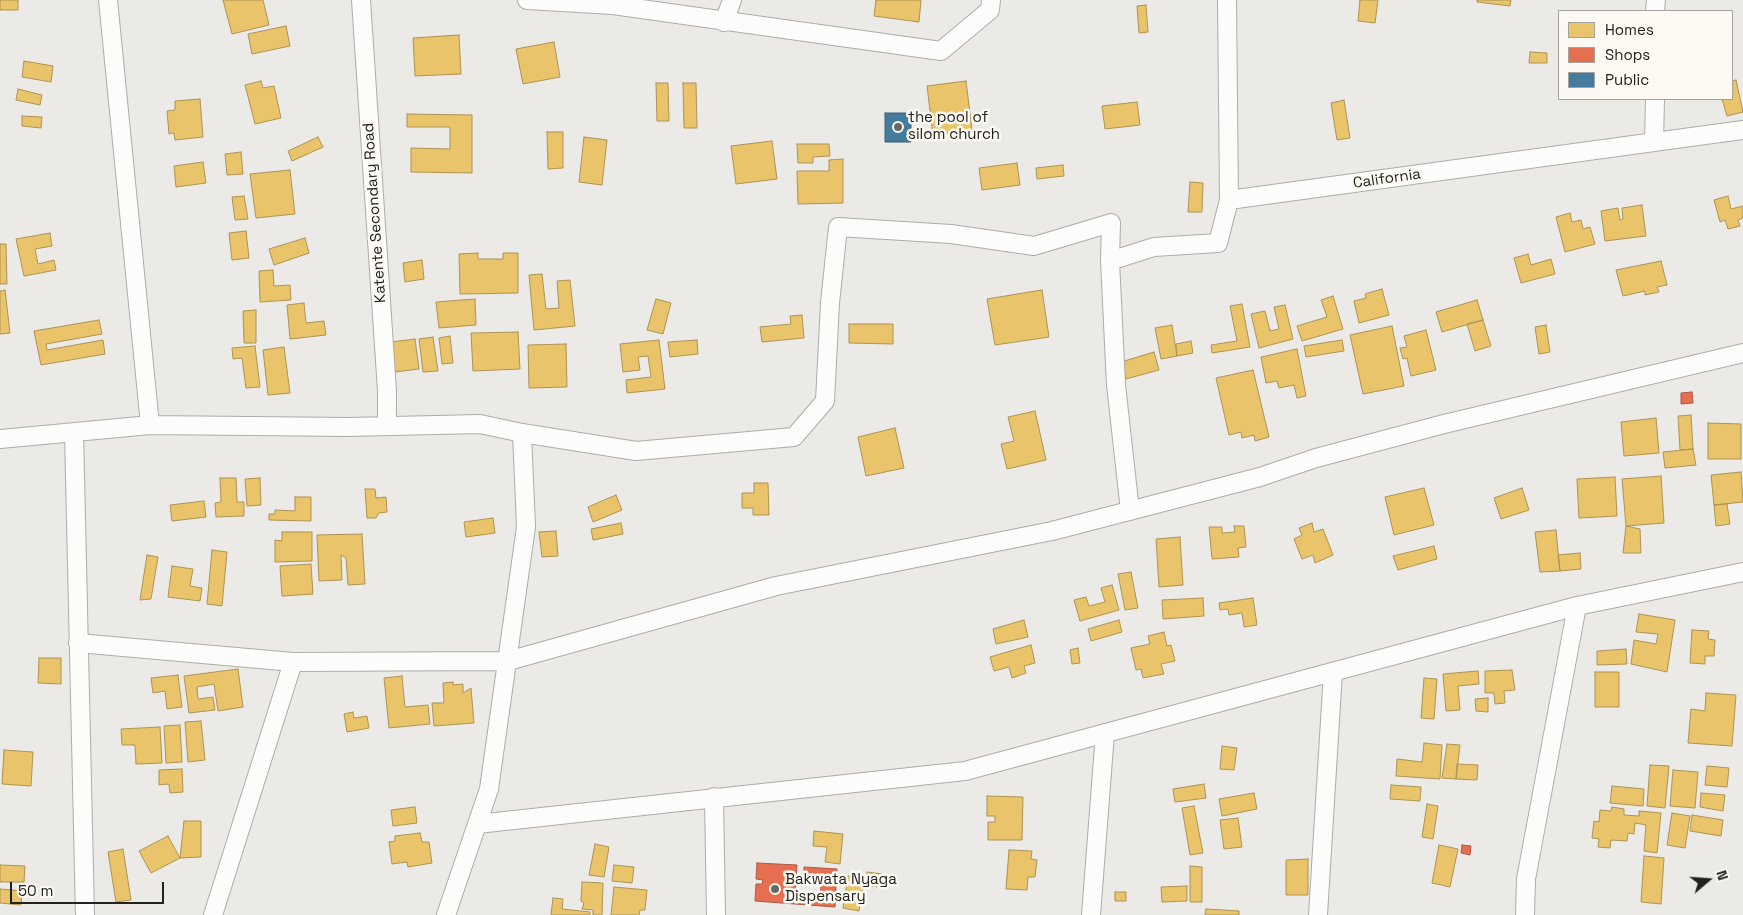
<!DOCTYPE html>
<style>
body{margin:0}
#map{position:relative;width:1743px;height:915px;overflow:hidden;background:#ebeae6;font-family:"Space Grotesk",sans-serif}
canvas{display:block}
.legend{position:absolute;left:1558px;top:10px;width:175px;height:90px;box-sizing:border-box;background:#fbf9f1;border:1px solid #a4a39d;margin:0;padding:6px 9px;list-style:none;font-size:15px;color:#22211e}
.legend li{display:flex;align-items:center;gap:10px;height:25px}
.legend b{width:25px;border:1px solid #a4a39d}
.north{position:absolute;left:1683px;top:855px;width:50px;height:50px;-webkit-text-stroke:4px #fbf9f1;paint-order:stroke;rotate:72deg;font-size:14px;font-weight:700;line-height:20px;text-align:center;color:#22211e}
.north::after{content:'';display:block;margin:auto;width:18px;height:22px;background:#22211e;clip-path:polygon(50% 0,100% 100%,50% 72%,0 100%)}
.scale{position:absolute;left:10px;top:882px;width:154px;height:22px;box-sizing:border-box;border:2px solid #22211e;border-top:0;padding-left:6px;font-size:15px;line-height:18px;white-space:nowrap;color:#22211e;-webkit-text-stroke:4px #fbf9f1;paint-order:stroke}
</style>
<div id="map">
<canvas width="1743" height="915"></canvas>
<ul class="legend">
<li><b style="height:14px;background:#e9c46a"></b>Homes</li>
<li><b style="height:14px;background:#e76f51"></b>Shops</li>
<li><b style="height:14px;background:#457b9d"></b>Public</li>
</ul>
<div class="north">N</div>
<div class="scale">50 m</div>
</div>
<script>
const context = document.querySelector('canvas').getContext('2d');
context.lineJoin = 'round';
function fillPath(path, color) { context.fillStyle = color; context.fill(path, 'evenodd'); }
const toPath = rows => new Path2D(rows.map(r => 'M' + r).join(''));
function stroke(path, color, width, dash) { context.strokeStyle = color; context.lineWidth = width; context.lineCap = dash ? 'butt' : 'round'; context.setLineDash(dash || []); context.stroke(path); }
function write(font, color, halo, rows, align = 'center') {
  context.font = font + ' "Space Grotesk",sans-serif'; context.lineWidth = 5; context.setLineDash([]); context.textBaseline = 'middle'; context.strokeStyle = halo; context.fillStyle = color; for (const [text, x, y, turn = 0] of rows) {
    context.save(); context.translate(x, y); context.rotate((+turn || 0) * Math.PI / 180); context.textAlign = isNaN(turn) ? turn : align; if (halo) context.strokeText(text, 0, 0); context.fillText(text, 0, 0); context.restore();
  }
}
const homes = toPath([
 [0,0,18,0,18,10,0,10,0,0],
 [223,0,263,0,269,25,232,34,223,0],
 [876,0,921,0,919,22,874,16,876,0],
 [1360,0,1378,0,1375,23,1358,21,1360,0],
 [1477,0,1511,0,1510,6,1477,2,1477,0],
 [1146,5,1148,32,1139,33,1137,6,1146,5],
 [286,26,290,46,252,54,248,34,286,26],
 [459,35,461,74,415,76,413,38,459,35],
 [554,42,560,77,523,84,516,49,554,42],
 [1530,52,1547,53,1547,63,1529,63,1530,52],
 [24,61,53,66,51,82,22,77,24,61],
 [1736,80,1743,112,1727,116,1722,99,1732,99,1732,81,1736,80],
 [261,81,263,88,274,86,281,118,255,124,245,85,261,81],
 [966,81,972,130,933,135,927,86,966,81],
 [656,83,668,83,669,121,657,121,656,83],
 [683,83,696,83,697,128,684,128,683,83],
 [18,89,42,95,40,105,16,100,18,89],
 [200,99,203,137,175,140,174,133,169,134,167,111,175,110,175,101,200,99],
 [1344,100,1350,138,1337,140,1331,103,1344,100],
 [1137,102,1140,125,1105,129,1102,106,1137,102],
 [407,114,472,115,472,173,411,172,411,148,450,149,450,127,407,127,407,114],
 [22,116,42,117,41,128,22,126,22,116],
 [547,132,563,132,563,168,548,169,547,132],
 [318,137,323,147,292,161,288,151,318,137],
 [584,137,607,140,602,185,579,182,584,137],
 [772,141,777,179,736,184,731,146,772,141],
 [797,144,829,144,830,156,813,157,813,163,798,163,797,144],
 [241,152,243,174,227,175,225,154,241,152],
 [843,159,843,203,798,204,797,171,829,171,829,160,843,159],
 [203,162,206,183,176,187,174,166,203,162],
 [1017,163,1020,185,982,190,979,168,1017,163],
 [1063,165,1064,176,1037,179,1036,168,1063,165],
 [290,170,295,214,256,218,250,174,290,170],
 [1190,182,1203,183,1202,212,1188,212,1190,182],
 [244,196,248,219,235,220,232,197,244,196],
 [1728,196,1731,209,1743,206,1743,218,1738,220,1740,226,1728,229,1725,220,1720,222,1714,200,1728,196],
 [1642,205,1646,236,1605,241,1601,211,1618,208,1620,220,1623,219,1622,208,1642,205],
 [1570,213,1572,222,1581,220,1583,229,1590,227,1595,244,1565,252,1556,217,1570,213],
 [246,231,249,258,232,260,229,233,246,231],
 [50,233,52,246,35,249,38,264,54,260,56,270,24,276,16,239,50,233],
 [305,238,309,253,274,265,269,249,305,238],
 [0,244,6,244,7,284,0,284,0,244],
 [478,253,478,259,503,259,503,253,518,253,518,293,460,294,459,254,478,253],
 [1528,254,1531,265,1551,259,1555,274,1521,283,1514,258,1528,254],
 [422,260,424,279,405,282,403,263,422,260],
 [1661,261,1667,285,1657,287,1659,292,1645,295,1645,291,1623,296,1616,270,1661,261],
 [273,270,274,286,290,285,291,300,260,302,259,271,273,270],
 [542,274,546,309,559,308,557,281,570,280,575,326,534,330,529,275,542,274],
 [1382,289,1389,315,1359,323,1354,301,1366,298,1365,294,1382,289],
 [5,290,10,333,0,334,0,291,5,290],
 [1042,290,1049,337,995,345,987,299,1042,290],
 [1333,296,1343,329,1302,341,1297,326,1327,317,1321,300,1333,296],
 [475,299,476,325,439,328,436,302,475,299],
 [656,299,671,303,663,334,647,330,656,299],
 [1477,300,1483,320,1442,332,1436,312,1477,300],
 [304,303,306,323,324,321,326,335,290,339,287,305,304,303],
 [1242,304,1250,347,1212,353,1211,345,1237,341,1230,306,1242,304],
 [1285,305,1293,339,1259,348,1251,314,1265,311,1270,331,1279,329,1274,307,1285,305],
 [256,310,256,343,244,343,243,311,256,310],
 [802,315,804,338,762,342,760,327,791,324,790,316,802,315],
 [99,320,102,334,46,344,47,350,103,340,105,354,41,365,34,331,99,320],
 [1483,320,1491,346,1475,351,1467,324,1483,320],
 [849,324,893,324,893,344,849,343,849,324],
 [1172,325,1177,356,1161,359,1155,328,1172,325],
 [1546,325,1550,352,1539,354,1535,327,1546,325],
 [1392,326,1404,386,1363,394,1350,335,1392,326],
 [1426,330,1436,370,1411,376,1407,358,1403,359,1400,348,1407,347,1404,336,1426,330],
 [518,332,520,369,473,371,471,333,518,332],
 [450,336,453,363,442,364,439,338,450,336],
 [433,337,438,371,423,372,419,339,433,337],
 [415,339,419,369,395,372,391,342,415,339],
 [659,340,665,389,627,393,626,380,651,377,648,356,638,357,640,370,623,372,620,344,659,340],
 [697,340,698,354,670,357,668,342,697,340],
 [1342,340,1344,351,1306,357,1304,346,1342,340],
 [1191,341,1193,353,1177,356,1176,344,1191,341],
 [566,344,567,387,529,388,528,345,566,344],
 [255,346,260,387,246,388,242,358,233,359,232,348,255,346],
 [284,347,290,393,268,395,263,350,284,347],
 [1297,349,1306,396,1297,398,1294,385,1279,388,1277,381,1266,383,1261,357,1297,349],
 [1154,352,1159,370,1126,379,1121,362,1154,352],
 [1253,370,1269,437,1255,441,1254,435,1242,438,1241,432,1229,435,1216,378,1253,370],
 [1035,411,1046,460,1007,469,1001,444,1014,441,1008,417,1035,411],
 [1691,415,1693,449,1680,450,1678,416,1691,415],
 [1656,418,1659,453,1624,456,1621,422,1656,418],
 [1708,423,1741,424,1741,459,1708,459,1708,423],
 [895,428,904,468,866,476,858,437,895,428],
 [1693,449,1696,465,1665,468,1663,452,1693,449],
 [1741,472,1743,502,1714,505,1711,475,1741,472],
 [1661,476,1664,523,1626,526,1622,479,1661,476],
 [1615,477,1617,516,1579,518,1577,479,1615,477],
 [220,478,236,478,237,502,244,502,244,516,216,517,215,503,221,502,220,478],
 [260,478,261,505,247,506,245,479,260,478],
 [754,483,768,483,769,515,753,515,753,508,742,508,742,493,754,493,754,483],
 [1424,488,1434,525,1394,535,1385,497,1424,488],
 [1522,488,1529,510,1501,519,1494,498,1522,488],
 [365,489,375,489,376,498,386,497,387,512,379,513,376,518,367,518,365,489],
 [616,495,622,510,593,522,588,507,616,495],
 [295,497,311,497,311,521,269,520,269,514,275,514,275,510,295,511,295,497],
 [204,501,206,517,172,521,170,505,204,501],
 [1727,504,1730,524,1716,526,1714,505,1727,504],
 [493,518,495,533,466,537,464,522,493,518],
 [621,523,623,534,593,540,591,529,621,523],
 [1312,523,1314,532,1323,529,1333,555,1315,563,1313,555,1302,559,1294,539,1302,535,1299,528,1312,523],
 [1234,526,1244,526,1246,547,1238,548,1239,557,1212,559,1209,527,1222,527,1222,533,1235,532,1234,526],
 [1626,526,1640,529,1641,553,1623,553,1626,526],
 [1556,530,1560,571,1540,572,1535,532,1556,530],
 [556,531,558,556,542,557,539,532,556,531],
 [282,532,312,532,312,561,275,562,275,540,282,541,282,532],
 [362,534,365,584,348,585,346,558,341,555,342,580,319,581,317,535,362,534],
 [1180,537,1183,585,1159,587,1156,539,1180,537],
 [1434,546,1437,559,1398,570,1393,556,1434,546],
 [212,550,227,552,222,606,207,604,212,550],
 [1580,553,1581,569,1560,571,1558,555,1580,553],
 [147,555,158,557,151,599,140,600,147,555],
 [311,564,313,594,282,596,280,566,311,564],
 [172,566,193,569,190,586,202,588,200,601,168,597,172,566],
 [1131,572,1138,608,1125,610,1118,574,1131,572],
 [1112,585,1119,610,1080,621,1074,600,1086,597,1089,606,1105,602,1101,588,1112,585],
 [1203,598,1204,616,1163,619,1162,600,1203,598],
 [1253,598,1257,625,1244,627,1242,613,1229,615,1228,609,1220,610,1219,603,1253,598],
 [1639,614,1675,620,1667,672,1631,664,1634,640,1656,644,1658,634,1636,632,1639,614],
 [1024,620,1028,637,996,644,993,629,1024,620],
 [1119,620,1122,632,1091,641,1088,629,1119,620],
 [1692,630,1709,631,1708,639,1715,640,1714,656,1705,656,1705,664,1690,663,1692,630],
 [1164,632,1167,646,1171,645,1175,661,1161,664,1164,674,1143,678,1141,669,1136,670,1131,648,1150,644,1148,636,1164,632],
 [1031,645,1035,663,1024,666,1026,673,1012,678,1009,667,994,671,990,657,1031,645],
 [1078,648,1080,663,1072,664,1070,650,1078,648],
 [1626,649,1627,664,1597,665,1597,651,1626,649],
 [39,658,61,658,61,684,38,683,39,658],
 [238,669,243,707,218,711,214,684,197,687,198,699,213,697,215,710,189,713,184,676,238,669],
 [1512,670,1515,690,1504,691,1505,703,1495,704,1494,693,1485,693,1485,671,1512,670],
 [1478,671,1479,684,1458,686,1460,710,1446,711,1443,674,1478,671],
 [1595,672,1619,672,1619,707,1595,707,1595,672],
 [178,675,182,707,167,709,165,691,153,693,151,678,178,675],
 [402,676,405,707,428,705,430,724,389,728,384,678,402,676],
 [1424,678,1437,679,1434,719,1421,718,1424,678],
 [453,682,453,685,463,684,463,693,471,688,474,723,434,726,432,703,444,703,443,683,453,682],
 [1706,693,1736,695,1732,746,1688,743,1691,709,1705,711,1706,693],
 [1488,698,1488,712,1476,711,1475,699,1488,698],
 [353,712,354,718,367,716,369,728,347,732,344,714,353,712],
 [201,721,205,760,188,762,185,722,201,721],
 [180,725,182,762,166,763,164,726,180,725],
 [160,727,162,763,136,764,135,745,122,745,121,729,160,727],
 [1424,743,1442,745,1440,779,1396,776,1397,759,1422,762,1424,743],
 [1447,744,1460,745,1456,779,1442,778,1447,744],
 [1222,746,1237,748,1234,770,1220,769,1222,746],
 [4,750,33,752,31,786,2,784,4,750],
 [1457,764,1478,765,1477,780,1456,779,1457,764],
 [1650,765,1669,766,1665,808,1647,806,1650,765],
 [1707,766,1729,768,1727,787,1705,785,1707,766],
 [182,769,183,792,170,793,169,784,159,785,159,770,182,769],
 [1673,770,1698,772,1695,808,1670,806,1673,770],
 [1204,784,1206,798,1175,802,1173,789,1204,784],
 [1391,785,1421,787,1420,801,1390,799,1391,785],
 [1612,786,1644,789,1643,806,1610,803,1612,786],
 [1254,793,1257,809,1222,816,1219,799,1254,793],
 [1701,793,1725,795,1723,811,1700,807,1701,793],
 [987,796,1023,797,1022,840,988,840,988,822,995,822,995,816,987,816,987,796],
 [1427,804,1438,806,1433,839,1422,837,1427,804],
 [1194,806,1203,853,1190,855,1182,808,1194,806],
 [415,807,417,823,393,826,391,810,415,807],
 [1612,807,1624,809,1624,815,1639,816,1639,811,1661,813,1657,853,1644,851,1646,825,1635,823,1634,834,1628,833,1627,841,1611,840,1610,848,1598,847,1599,839,1592,838,1594,821,1599,822,1600,810,1611,811,1612,807],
 [1672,813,1690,816,1685,848,1667,845,1672,813],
 [1692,815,1723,820,1721,836,1690,831,1692,815],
 [1238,818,1242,847,1224,849,1220,820,1238,818],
 [184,821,201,821,201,857,180,858,184,821],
 [814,831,843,834,840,864,825,862,827,847,813,846,814,831],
 [420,833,422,842,429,842,432,863,408,867,407,862,392,864,389,842,395,841,395,836,420,833],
 [168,836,180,858,151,873,139,851,168,836],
 [595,844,609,847,604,877,589,875,595,844],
 [1439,845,1458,849,1450,887,1432,883,1439,845],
 [123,849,131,900,116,902,108,852,123,849],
 [1009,850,1032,851,1031,859,1037,860,1035,877,1028,877,1027,890,1006,889,1009,850],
 [1644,856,1664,858,1661,904,1641,902,1644,856],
 [1308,859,1308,895,1286,895,1286,860,1308,859],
 [0,865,25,866,24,882,0,882,0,865],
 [614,865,634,867,632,883,612,881,614,865],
 [1190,866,1202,867,1202,902,1190,902,1190,866],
 [867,872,882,874,880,887,865,885,867,872],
 [848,876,864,879,859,911,843,908,848,876],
 [582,882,603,883,602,915,593,915,593,910,582,909,584,903,581,901,582,882],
 [1187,886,1187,901,1162,902,1161,887,1187,886],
 [614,887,647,890,645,910,640,910,639,915,611,915,614,887],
 [0,889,22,891,21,905,0,903,0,889],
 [1115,892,1126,892,1126,901,1115,901,1115,892],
 [553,898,563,899,562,909,590,912,590,915,551,915,553,898],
 [1206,909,1239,911,1239,915,1205,915,1206,909]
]);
fillPath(homes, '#e9c46a');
stroke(homes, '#ad9353', 1);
const shops = toPath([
 [1692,392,1693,403,1681,404,1681,393,1692,392],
 [1462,845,1471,846,1470,855,1461,853,1462,845],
 [757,863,797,865,795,894,820,896,822,877,804,876,804,867,837,869,835,907,755,901,756,884,762,884,763,880,756,879,757,863]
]);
fillPath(shops, '#e76f51');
stroke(shops, '#ac5842', 1);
const public = toPath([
 [885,113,911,113,911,142,885,142,885,113]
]);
fillPath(public, '#457b9d');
stroke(public, '#3a6077', 1);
const minor = toPath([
 [108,0,150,425],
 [361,0,387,391,387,426],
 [527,0,613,5,941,51,990,10,991,0],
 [1227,0,1229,200,1743,130],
 [1655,11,1656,0],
 [724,22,732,0],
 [1654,142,1655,99],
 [1110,261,1154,247,1218,243,1229,200],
 [74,432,85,915],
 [522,433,636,451,794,437,825,401,830,303,838,227,951,234,1034,246,1111,223,1110,261,1116,385,1130,511],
 [0,439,150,425,348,427,480,424,522,433,526,527,489,789,446,915],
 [78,643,293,662,508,661,776,586,1052,531,1260,477,1316,458,1444,424,1743,353],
 [714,797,716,915],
 [477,824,965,771,1577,606,1743,572],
 [213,915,293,662],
 [1091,915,1105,733],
 [1318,915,1333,672],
 [1525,915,1526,879,1577,606]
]);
stroke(minor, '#adaca9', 20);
stroke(minor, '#fcfcfb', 18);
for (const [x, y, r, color] of [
 [898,127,5,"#686764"],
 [775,889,5,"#686764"]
]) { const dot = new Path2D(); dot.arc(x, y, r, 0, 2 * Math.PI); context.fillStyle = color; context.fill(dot); stroke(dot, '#fbf9f1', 2); }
write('15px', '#22211e', '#fbf9f1', [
 ["the pool of",908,118],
 ["silom church",908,135],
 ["Bakwata Nyaga",785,880],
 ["Dispensary",785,897]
], 'left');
write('15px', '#22211e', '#fbf9f1', [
 ["California",1387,179,-8],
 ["Katente Secondary Road",375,213,-94]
]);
</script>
